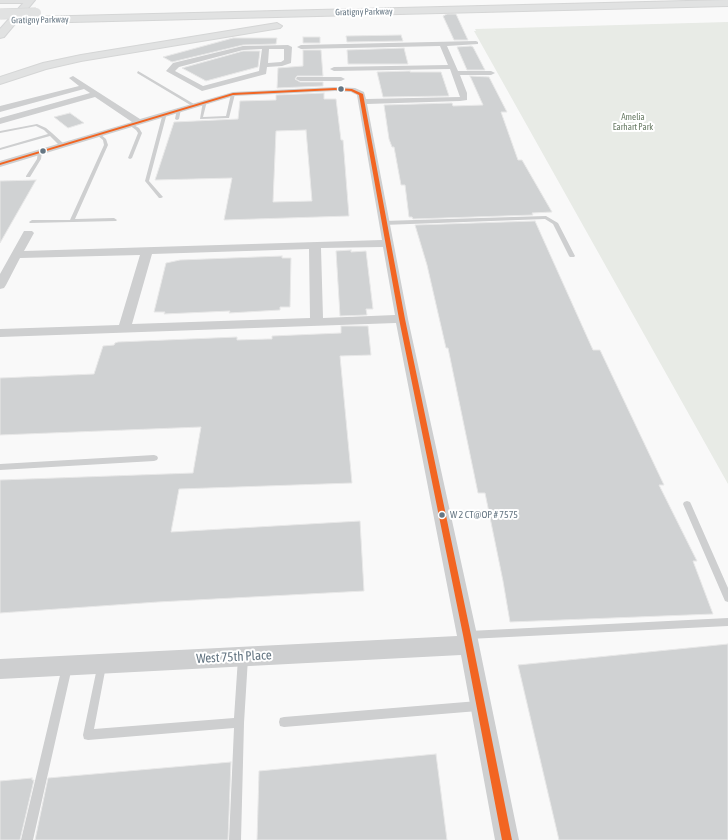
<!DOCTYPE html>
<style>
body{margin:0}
canvas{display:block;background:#f9f9f9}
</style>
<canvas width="728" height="840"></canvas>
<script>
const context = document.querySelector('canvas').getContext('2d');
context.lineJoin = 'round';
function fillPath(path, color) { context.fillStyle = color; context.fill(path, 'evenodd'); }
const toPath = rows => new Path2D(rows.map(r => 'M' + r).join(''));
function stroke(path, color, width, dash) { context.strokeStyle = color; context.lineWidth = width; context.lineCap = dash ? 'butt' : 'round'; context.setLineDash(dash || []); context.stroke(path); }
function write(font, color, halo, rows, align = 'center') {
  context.font = font + ' "Asap Condensed",sans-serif'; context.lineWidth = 4; context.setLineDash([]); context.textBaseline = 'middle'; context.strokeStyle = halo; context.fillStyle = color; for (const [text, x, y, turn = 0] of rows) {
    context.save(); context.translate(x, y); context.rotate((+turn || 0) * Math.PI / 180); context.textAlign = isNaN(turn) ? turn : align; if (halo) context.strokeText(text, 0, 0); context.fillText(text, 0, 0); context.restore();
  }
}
fillPath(toPath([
 [728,22,728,484,474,31,476,31,475,29]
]), '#e8ebe6');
const building = toPath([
 [447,14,456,14,468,40,454,40,443,16,447,14],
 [401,35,403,41,347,42,346,36,401,35],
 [303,37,320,37,320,43,303,43,303,37],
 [233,38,277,38,276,44,243,45,172,62,163,57,233,38],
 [471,46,473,47,485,70,467,70,457,47,471,46],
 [404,48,408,64,348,64,347,50,404,48],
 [303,50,321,50,323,76,297,76,295,79,300,82,323,82,323,86,277,88,278,68,303,66,303,50],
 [243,51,260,51,258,67,206,81,182,68,243,51],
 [410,71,410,72,441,72,449,96,383,97,377,72,410,71],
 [470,76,489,77,507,112,501,112,518,160,522,160,552,212,532,213,533,215,413,219,412,217,409,217,405,185,401,185,394,147,392,147,389,139,384,105,452,103,453,106,483,105,470,76],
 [324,93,324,99,336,99,341,140,343,140,349,216,224,220,232,178,155,180,174,122,238,119,240,101,276,100,276,95,324,93],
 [306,130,312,201,273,202,276,131,306,130],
 [70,113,84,123,68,128,54,117,70,113],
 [36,180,0,243,0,181,36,180],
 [535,221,593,350,600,350,664,485,659,485,697,561,693,561,713,614,510,622,503,581,485,493,478,493,448,348,446,348,427,265,415,225,535,221],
 [351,250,351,252,366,251,373,309,366,309,367,315,340,316,336,251,351,250],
 [282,256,282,258,291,258,290,307,280,307,280,310,229,313,230,311,164,314,165,312,154,312,166,263,180,260,282,256],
 [341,326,368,326,371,355,340,356,352,483,179,489,171,532,360,521,364,591,158,602,0,613,0,480,193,473,201,427,0,435,0,378,94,374,103,346,114,345,115,343,118,342,237,337,237,340,268,339,272,339,272,336,341,333,341,326],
 [728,644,728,840,559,840,518,665,728,644],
 [436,754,447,840,257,840,259,771,436,754],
 [231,762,228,840,35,840,48,778,231,762],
 [32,778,32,780,34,780,20,840,0,840,0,781,32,778]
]);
fillPath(building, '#d0d2d3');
stroke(building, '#e8e8e8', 1);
const primary = toPath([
 [26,0,35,0,4,37,0,38,0,29,26,0]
]);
const highway = toPath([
 [0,0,30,0,26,3,0,3,0,0],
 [728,0,728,6,30,23,25,20,30,17,728,0],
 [277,23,282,26,280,28,81,61,46,69,0,84,0,77,43,63,81,55,277,23]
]);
stroke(primary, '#d5d6d7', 2);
stroke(highway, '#d5d6d6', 2);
fillPath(toPath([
 [138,71,194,104,195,105,192,106,137,73,138,71],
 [233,93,235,94,229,118,200,119,203,101,205,100,207,101,203,117,226,116,231,94,233,93],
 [179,108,181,109,179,119,177,120,175,119,177,109,179,108],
 [165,112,167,113,149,181,163,197,161,198,159,198,145,181,163,113,165,112],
 [130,123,139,128,142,133,132,158,130,159,128,158,138,133,136,130,129,125,128,124,130,123],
 [37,124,46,128,52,133,64,144,64,146,60,146,50,136,0,150,0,148,48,134,44,130,36,126,0,133,0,131,37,124],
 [97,133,99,133,106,139,108,145,75,219,114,218,117,220,116,221,30,223,29,222,32,220,70,220,104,145,103,140,97,135,97,133],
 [38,151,42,152,41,159,30,177,26,177,26,176,37,159,38,151],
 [546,216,558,223,575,256,574,257,570,257,569,256,553,224,545,219,383,225,380,223,383,221,546,216],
 [154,455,157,456,158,458,157,460,154,461,0,470,0,464,154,455],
 [687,501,690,502,691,504,728,588,728,602,725,601,683,504,684,502,687,501],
 [728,618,728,626,469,639,466,638,464,635,466,632,469,631,728,618],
 [243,653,246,655,248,658,244,723,241,840,229,840,234,728,88,740,84,739,83,735,98,663,101,661,104,663,106,666,94,729,234,718,238,658,240,655,243,653],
 [67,662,70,664,72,667,33,840,21,840,62,667,64,664,67,662],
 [478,701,481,703,483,706,481,709,478,711,284,727,280,726,279,722,280,718,284,717,478,701]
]), '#cecfd0');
fillPath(toPath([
 [476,41,478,42,478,44,447,46,458,71,491,71,495,73,491,75,460,75,467,93,467,100,460,101,367,104,408,319,477,635,519,840,495,840,461,655,0,679,0,659,457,636,396,323,0,337,0,329,119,325,140,255,20,258,6,285,4,288,0,289,0,274,24,231,32,231,34,233,24,251,382,240,357,95,351,92,335,91,234,96,0,167,0,161,132,122,95,97,0,124,0,118,90,93,84,89,0,112,0,106,79,86,69,78,73,76,140,119,233,92,335,87,355,88,364,92,366,99,460,97,450,69,334,71,330,69,334,67,448,65,440,46,301,49,297,47,301,45,476,41],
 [383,247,395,315,323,318,321,248,383,247],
 [309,249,310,318,132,324,152,254,309,249],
 [288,45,292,47,291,63,282,66,267,67,266,74,202,91,166,71,173,63,243,46,288,45],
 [262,49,259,71,203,86,175,71,179,67,243,50,262,49],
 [269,49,284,49,284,60,281,62,268,63,269,49],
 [297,77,341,77,345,79,341,81,300,81,296,79,297,77]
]), '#cecfd0');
fillPath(primary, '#e1e2e2');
fillPath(highway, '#e1e2e2');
const highwayBridge = toPath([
 [0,14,36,13]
]);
stroke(highwayBridge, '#d5d6d6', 11, []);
stroke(highwayBridge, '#e1e2e2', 10);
fillPath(toPath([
 [335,88,352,89,363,94,405,319,471,635,512,840,502,840,463,635,399,319,359,95,351,91,335,90,233,95,0,165,0,163,233,93,335,88]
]), '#f26522');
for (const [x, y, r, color] of [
 [341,89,3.5,"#657683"],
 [43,151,3.5,"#657683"],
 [442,515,3.5,"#657683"]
]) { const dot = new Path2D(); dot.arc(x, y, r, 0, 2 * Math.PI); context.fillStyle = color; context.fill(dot); stroke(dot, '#fff', 1.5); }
write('9px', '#657683', '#fff', [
 ["Gratigny Parkway",364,12,-1],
 ["Gratigny Parkway",40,20,-1]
]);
write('9px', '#687a64', '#fff', [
 ["Amelia",633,117],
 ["Earhart Park",633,127]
]);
write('10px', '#657683', '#fff', [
 ["W 2 CT@OP # 7575",450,515]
], 'left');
write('13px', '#657683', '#fff', [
 ["West 75th Place",234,657,-3]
]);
</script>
